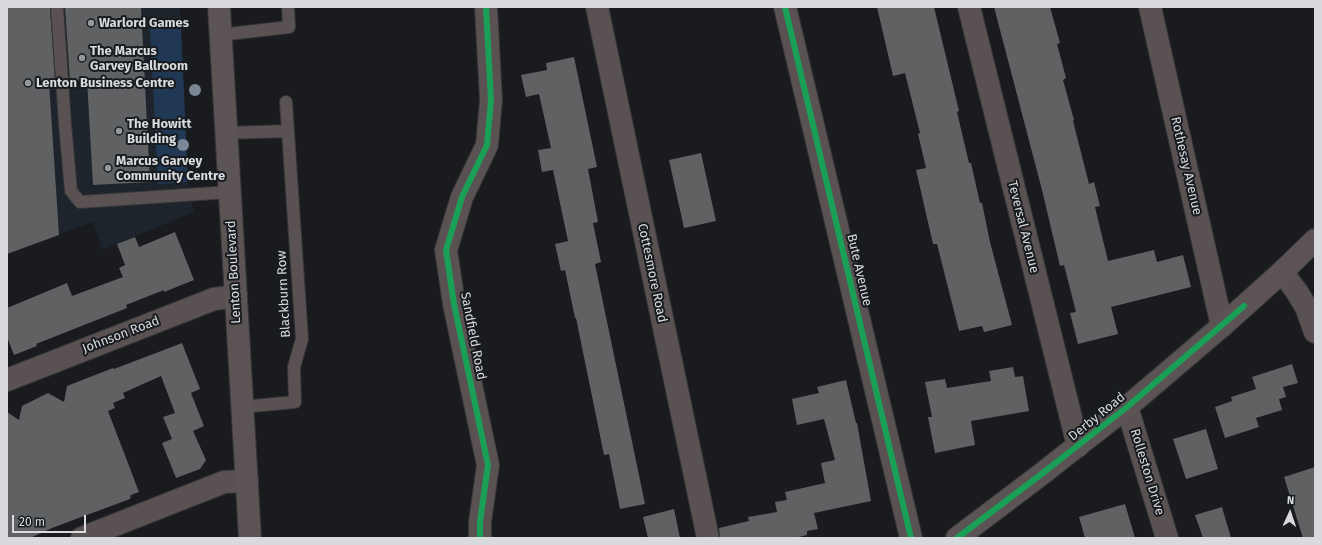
<!DOCTYPE html>
<style>
body{margin:0}
#map{position:relative;width:1322px;height:545px;overflow:hidden;background:#191b1e;font-family:"Fira Sans",sans-serif}
canvas{display:block}
.frame{position:absolute;inset:0;border:8px solid #d8dadd;pointer-events:none}
.north{position:absolute;left:1270px;top:493px;width:40px;height:40px;-webkit-text-stroke:3px #181b1f;paint-order:stroke;rotate:3deg;font-size:11px;font-weight:700;line-height:16px;text-align:center;color:#d8dadd}
.north::after{content:'';display:block;margin:auto;width:14px;height:18px;background:#d8dadd;clip-path:polygon(50% 0,100% 100%,50% 72%,0 100%)}
.scale{position:absolute;left:12px;top:515px;width:74px;height:18px;box-sizing:border-box;border:2px solid #d8dadd;border-top:0;padding-left:5px;font-size:12px;line-height:14px;white-space:nowrap;color:#d8dadd;-webkit-text-stroke:3px #181b1f;paint-order:stroke}
</style>
<div id="map">
<canvas width="1322" height="545"></canvas>
<div class="frame"></div>
<div class="north">N</div>
<div class="scale">20 m</div>
</div>
<script>
const context = document.querySelector('canvas').getContext('2d');
context.lineJoin = 'round';
function fillPath(path, color) { context.fillStyle = color; context.fill(path, 'evenodd'); }
const toPath = rows => new Path2D(rows.map(r => 'M' + r).join(''));
function stroke(path, color, width, dash) { context.strokeStyle = color; context.lineWidth = width; context.lineCap = dash ? 'butt' : 'round'; context.setLineDash(dash || []); context.stroke(path); }
function write(font, color, halo, rows, align = 'center') {
  context.font = font + ' "Fira Sans",sans-serif'; context.lineWidth = 4; context.setLineDash([]); context.textBaseline = 'middle'; context.strokeStyle = halo; context.fillStyle = color; for (const [text, x, y, turn = 0] of rows) {
    context.save(); context.translate(x, y); context.rotate((+turn || 0) * Math.PI / 180); context.textAlign = isNaN(turn) ? turn : align; if (halo) context.strokeText(text, 0, 0); context.fillText(text, 0, 0); context.restore();
  }
}
fillPath(toPath([
 [7,7,180,7,188,182,194,212,102,250,93,222,7,254]
]), '#1e242c');
fillPath(toPath([
 [181,27,188,182,158,184,150,28]
]), '#203854');
fillPath(toPath([
 [7,7,50,7,55,82,49,82,59,235,7,254],
 [65,7,141,7,150,182,93,185,87,80,70,81],
 [877,7,934,7,959,111,957,112,969,163,971,163,980,203,982,203,990,242,1012,325,984,332,982,326,959,331,937,244,933,244,916,170,926,168,918,134,920,133,905,73,893,76],
 [994,7,1050,7,1060,43,1057,44,1066,78,1063,80,1074,120,1073,121,1089,184,1094,182,1100,206,1095,207,1108,261,1154,250,1157,262,1183,255,1191,287,1111,307,1118,334,1078,344,1070,313,1076,312,1064,265,1060,266,1042,190],
 [574,57,597,167,588,169,598,222,593,223,601,262,595,264,645,504,620,509,609,454,604,455,576,318,575,318,565,270,561,271,555,244,568,241,553,170,542,172,538,150,551,148,539,94,526,97,521,75,547,70,546,63],
 [701,153,716,221,684,228,669,160],
 [175,232,194,280,164,292,164,290,126,305,127,308,36,344,37,346,14,355,7,337,7,308,67,283,72,296,123,277,119,268,125,265,117,244,135,237,139,247],
 [182,343,200,389,191,393,204,426,193,431,206,460,200,469,176,478,162,443,172,439,163,417,175,413,161,376,123,393,125,398,113,403,115,408,108,411,139,492,131,495,130,499,52,528,30,538,7,538,7,412,19,420,22,406,48,393,64,402,67,386,113,368,114,369],
 [1292,364,1298,383,1283,387,1286,397,1279,399,1282,410,1256,418,1259,427,1225,438,1215,407,1232,401,1231,397,1256,389,1252,377],
 [1013,367,1015,377,1023,376,1029,411,971,421,975,445,935,453,928,417,932,417,925,382,945,379,947,388,991,381,989,371],
 [846,380,856,423,857,423,871,501,814,513,818,529,807,531,807,535,794,538,720,538,719,528,749,521,748,517,777,512,775,502,787,500,785,492,825,483,821,463,835,460,824,419,797,425,792,399,819,393,817,387],
 [1206,429,1218,469,1186,479,1173,439],
 [1315,467,1315,538,1303,538,1284,477],
 [1125,504,1135,538,1085,538,1079,517],
 [1222,507,1231,538,1203,538,1195,515],
 [674,509,680,538,648,538,643,517]
]), '#5f6163');
const lane = toPath([
 [57,7,65,124,71,191,80,202,230,192],
 [220,35,289,27,288,7],
 [226,133,288,131],
 [242,407,295,402,294,367,302,339,286,102]
]);
const street = toPath([
 [597,7,708,538],
 [785,7,911,538],
 [969,7,1078,446],
 [1150,7,1222,326],
 [1282,272,1297,292,1306,307,1315,332],
 [7,380,214,299,236,296],
 [1127,407,1167,538],
 [82,538,224,482,247,481],
 [480,538,480,522,488,465,454,304,446,250,462,197,487,145,491,100,486,7]
]);
const primary = toPath([
 [219,7,250,538],
 [957,538,1039,476,1127,407,1222,326,1282,272,1315,240]
]);
stroke(lane, '#353638', 14);
stroke(street, '#353638', 24);
stroke(primary, '#353638', 24);
stroke(lane, '#5a5252', 12);
stroke(street, '#5a5252', 22);
stroke(primary, '#5b5354', 22);
stroke(toPath([
 [785,7,911,538],
 [480,538,480,522,488,465,454,304,446,250,462,197,487,145,491,100,486,7],
 [957,538,1039,476,1127,407,1244,306]
]), '#1a9f57', 6);
context.fillStyle = '#798797';
for (const [x, y] of [
 [195,90],
 [183,145]
]) { context.beginPath(); context.arc(x, y, 6, 0, 2 * Math.PI); context.fill(); }
for (const [x, y, r, color] of [
 [91,23,4,"#95979a"],
 [82,58,4,"#95979a"],
 [28,83,4,"#95979a"],
 [119,131,4,"#95979a"],
 [108,168,4,"#95979a"]
]) { const dot = new Path2D(); dot.arc(x, y, r, 0, 2 * Math.PI); context.fillStyle = color; context.fill(dot); stroke(dot, '#181b1f', 1.5); }
write('bold 13px', '#d8dadd', '#181b1f', [
 ["Warlord Games",99,23],
 ["The Marcus",90,51],
 ["Garvey Ballroom",90,66],
 ["Lenton Business Centre",36,83],
 ["The Howitt",127,124],
 ["Building",127,139],
 ["Marcus Garvey",116,161],
 ["Community Centre",116,176]
], 'left');
write('13px', '#d8dadd', '#181b1f', [
 ["Rothesay Avenue",1186,166,77],
 ["Teversal Avenue",1023,227,76],
 ["Bute Avenue",859,270,77],
 ["Lenton Boulevard",234,272,-93],
 ["Cottesmore Road",652,273,78],
 ["Blackburn Row",284,294,-93],
 ["Johnson Road",121,335,-21],
 ["Sandfield Road",473,336,79],
 ["Derby Road",1097,417,-39],
 ["Rolleston Drive",1147,472,73]
]);
</script>
